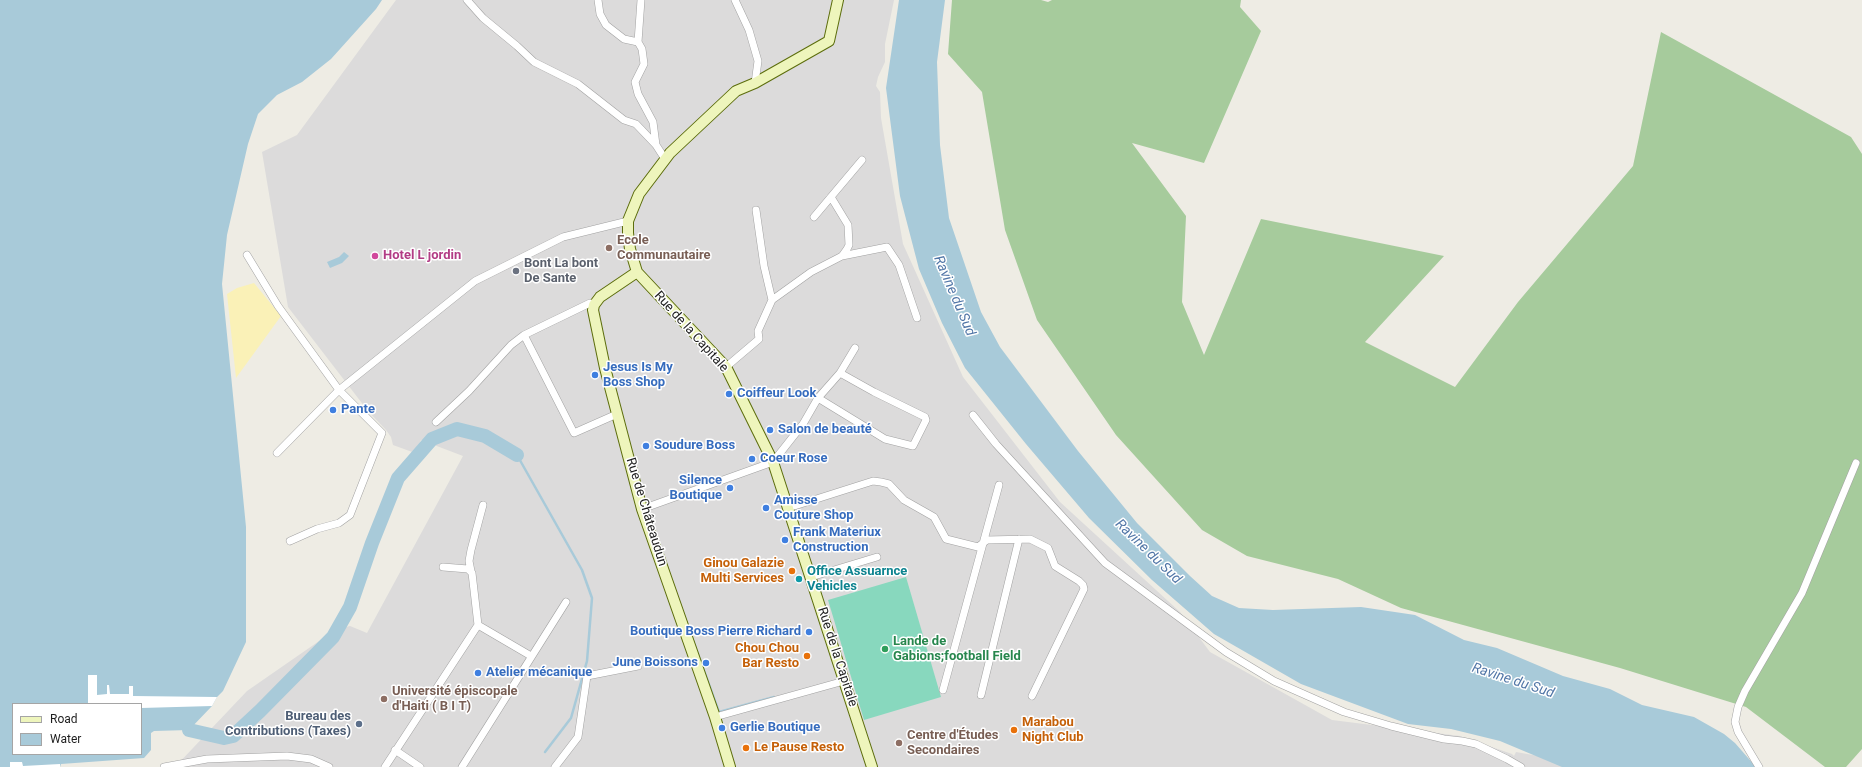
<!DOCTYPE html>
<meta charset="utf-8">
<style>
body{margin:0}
#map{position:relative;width:1862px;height:767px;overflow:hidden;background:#eeece4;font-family:Roboto,sans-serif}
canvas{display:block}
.legend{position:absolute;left:12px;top:703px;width:130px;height:52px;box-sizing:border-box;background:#fff;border:1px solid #a5a5a5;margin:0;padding:5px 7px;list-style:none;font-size:12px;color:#1e1e1e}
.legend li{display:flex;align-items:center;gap:8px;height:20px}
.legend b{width:20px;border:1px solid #a5a5a5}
</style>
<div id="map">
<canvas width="1862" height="767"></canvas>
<ul class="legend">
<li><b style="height:5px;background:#eef5bc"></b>Road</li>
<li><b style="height:11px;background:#a8cad9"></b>Water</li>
</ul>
</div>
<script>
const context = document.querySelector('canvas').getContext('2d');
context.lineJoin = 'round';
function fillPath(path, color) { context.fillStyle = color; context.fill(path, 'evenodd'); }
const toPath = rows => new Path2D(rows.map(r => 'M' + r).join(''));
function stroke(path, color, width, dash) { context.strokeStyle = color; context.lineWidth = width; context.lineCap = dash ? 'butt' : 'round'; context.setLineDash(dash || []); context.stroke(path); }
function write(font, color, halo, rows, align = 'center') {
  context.font = font + ' Roboto,sans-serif'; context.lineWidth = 3; context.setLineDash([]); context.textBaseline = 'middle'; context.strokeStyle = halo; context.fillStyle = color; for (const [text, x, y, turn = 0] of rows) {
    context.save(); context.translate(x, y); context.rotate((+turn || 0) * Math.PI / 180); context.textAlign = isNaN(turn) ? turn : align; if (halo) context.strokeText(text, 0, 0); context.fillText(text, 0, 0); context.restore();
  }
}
fillPath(toPath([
 [396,0,894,0,885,44,885,62,878,77,876,86,880,92,881,118,903,244,963,377,1060,502,1180,612,1210,652,1332,720,1460,736,1512,754,1514,756,1516,752,1544,757,1564,767,175,767,247,691,335,630,350,626,367,633,463,456,421,440,415,453,393,445,391,437,386,430,368,411,288,307,262,152,297,135]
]), '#dcdbdb');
fillPath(toPath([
 [952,0,1041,0,1048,2,1052,0,1241,0,1240,7,1261,31,1204,163,1132,143,1186,216,1182,302,1204,355,1261,219,1444,256,1365,342,1455,387,1518,302,1633,166,1661,32,1851,137,1862,154,1862,749,1846,767,1825,767,1746,707,1620,668,1401,608,1338,579,1247,556,1202,530,1116,435,1037,320,1005,230,982,92,948,54]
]), '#a6cb9c');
fillPath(toPath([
 [254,283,281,316,236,378,227,294,237,288]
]), '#faf1b7');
fillPath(toPath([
 [906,577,941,697,864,720,828,600]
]), '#88d8be');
fillPath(toPath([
 [0,0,382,0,376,9,331,59,302,82,277,95,258,114,248,144,227,235,222,284,246,527,246,642,223,691,217,697,212,706,189,730,154,731,151,733,151,750,144,758,61,764,60,767,0,767],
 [13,704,141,704,141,754,13,754],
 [899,0,945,0,937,62,940,145,949,218,981,312,1000,347,1078,451,1137,523,1190,576,1212,596,1239,608,1273,610,1361,607,1415,615,1464,640,1497,648,1563,676,1610,689,1642,705,1694,717,1724,734,1735,743,1756,767,1562,767,1500,741,1451,729,1408,724,1301,684,1214,634,1152,580,1089,518,1026,444,965,368,942,323,919,269,900,196,886,88],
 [344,252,349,256,342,263,330,268,327,262,339,257]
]), '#a8cad9');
fillPath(toPath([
 [88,675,97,675,97,695,107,694,107,685,109,685,110,694,129,694,129,686,133,686,133,696,217,697,212,706,141,708,141,704,88,704],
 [10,762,22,762,23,766,60,764,60,767,10,767]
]), '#fff');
stroke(toPath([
 [517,455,582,570,592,598,587,661,571,718,545,752],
 [679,602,719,712,774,697]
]), '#a8cad9', 2.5);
stroke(toPath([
 [189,730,224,738,233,736,260,711,333,637,350,607,372,543,398,478,432,439,457,429,485,436,517,455]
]), '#a8cad9', 14);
const street = toPath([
 [467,0,483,18,517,46,534,62,578,84,624,120,636,124,656,145,665,159],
 [598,0,600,14,606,25,624,39,638,42,642,49,644,64,635,82,638,94,653,122,656,145],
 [735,0,749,30,758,61,755,83],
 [638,42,641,0],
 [756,210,764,266,772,300],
 [814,217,862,160],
 [247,255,278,306,339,390,382,433,350,515,339,523,317,529,290,541],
 [842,256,887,247,899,265,917,318],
 [524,335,574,433,617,414],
 [726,367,759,339,758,331,772,300,811,272,842,256,847,249,849,245,848,225,831,197],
 [818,398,885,439,913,446,926,420,925,417,874,392,840,373],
 [973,415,996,444,1105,563,1226,652,1274,681,1344,712,1391,726,1444,739,1462,741,1476,744,1507,759,1521,767],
 [436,422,469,391,511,345,524,335,590,303,594,305],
 [277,453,339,390,475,281,563,237,628,221],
 [788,508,873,481,881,482,889,484,904,500,934,517,946,539,978,547,987,540,1030,539,1048,548,1055,566,1079,581,1083,585,1084,589,1032,696],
 [642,509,773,462,803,424,818,398,840,373,855,348],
 [471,571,469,561,471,550,483,505],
 [811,577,877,557],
 [478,625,531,656],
 [943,690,999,485],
 [981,695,1019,539],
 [715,717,844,681],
 [395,750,420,767],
 [164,767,207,759,287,756,311,759,329,767],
 [385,767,478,625,472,573,468,569,443,567],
 [462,767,566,602],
 [555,767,578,737,587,676,638,666],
 [1759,767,1738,732,1735,722,1738,707,1745,691,1802,593,1856,463]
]);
const secondary = toPath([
 [838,0,829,41,755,83,736,91,670,153,639,194,628,221,628,233,630,249,637,272,726,367,773,462,872,767],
 [637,272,600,297,594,305,593,310,605,368,642,509,715,717,730,767]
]);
stroke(street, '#a2a2a2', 8);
stroke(secondary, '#5c6d0c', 12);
stroke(street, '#fff', 7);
stroke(secondary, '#eef5bc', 10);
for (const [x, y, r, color] of [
 [609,248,4,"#8d6e63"],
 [375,256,4,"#d1479c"],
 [516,271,4,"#6b7280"],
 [595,375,4,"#3f7fe0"],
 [729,394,4,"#3f7fe0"],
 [333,410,4,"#3f7fe0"],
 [770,430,4,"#3f7fe0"],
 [646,446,4,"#3f7fe0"],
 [752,459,4,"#3f7fe0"],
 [730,488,4,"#3f7fe0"],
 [766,508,4,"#3f7fe0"],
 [785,540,4,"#3f7fe0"],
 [792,571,4,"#e8710a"],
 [799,579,4,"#0f9aa8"],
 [809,632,4,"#3f7fe0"],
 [885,649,4,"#2e9e5b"],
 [807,656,4,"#e8710a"],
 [706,663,4,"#3f7fe0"],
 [478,673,4,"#3f7fe0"],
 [384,699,4,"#8d6e63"],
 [359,724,4,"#5c6f8a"],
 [722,728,4,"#3f7fe0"],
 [1014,730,4,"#e8710a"],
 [899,743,4,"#8d6e63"],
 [746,748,4,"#e8710a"]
]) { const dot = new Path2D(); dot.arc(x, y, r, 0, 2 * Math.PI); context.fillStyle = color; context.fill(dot); stroke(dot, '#fff', 1.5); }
write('bold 13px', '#785e54', '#fff', [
 ["Ecole",617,241],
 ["Communautaire",617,256],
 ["Université épiscopale",392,692],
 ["d'Haiti ( B I T)",392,707],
 ["Centre d'Études",907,736],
 ["Secondaires",907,751]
], 'left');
write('bold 13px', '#b23c85', '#fff', [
 ["Hotel L jordin",383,256]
], 'left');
write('bold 13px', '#5b616d', '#fff', [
 ["Bont La bont",524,264],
 ["De Sante",524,279]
], 'left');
write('13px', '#1e1e1e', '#fff', [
 ["Rue de la Capitale",691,332,48],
 ["Rue de Châteaudun",646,512,73],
 ["Rue de la Capitale",837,657,72]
]);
write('bold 13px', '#366cbe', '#fff', [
 ["Jesus Is My",603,368],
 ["Boss Shop",603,383],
 ["Coiffeur Look",737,394],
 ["Pante",341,410],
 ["Salon de beauté",778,430],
 ["Soudure Boss",654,446],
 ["Coeur Rose",760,459],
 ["Silence",722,481,"right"],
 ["Boutique",722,496,"right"],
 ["Amisse",774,501],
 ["Couture Shop",774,516],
 ["Frank Materiux",793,533],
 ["Construction",793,548],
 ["Boutique Boss Pierre Richard",801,632,"right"],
 ["June Boissons",698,663,"right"],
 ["Atelier mécanique",486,673],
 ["Gerlie Boutique",730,728]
], 'left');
write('bold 13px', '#c56008', '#fff', [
 ["Ginou Galazie",784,564],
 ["Multi Services",784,579],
 ["Chou Chou",799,649],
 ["Bar Resto",799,664],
 ["Marabou",1022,723,"left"],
 ["Night Club",1022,738,"left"],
 ["Le Pause Resto",754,748,"left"]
], 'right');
write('bold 13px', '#0d838f', '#fff', [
 ["Office Assuarnce",807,572],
 ["Vehicles",807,587]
], 'left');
write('bold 13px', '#27864d', '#fff', [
 ["Lande de",893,642],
 ["Gabions;football Field",893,657]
], 'left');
write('bold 13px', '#4e5e75', '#fff', [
 ["Bureau des",351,717],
 ["Contributions (Taxes)",351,732]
], 'right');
write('italic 14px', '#5176a7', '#fff', [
 ["Ravine du Sud",954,296,67],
 ["Ravine du Sud",1148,552,44],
 ["Ravine du Sud",1513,681,18]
]);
</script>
